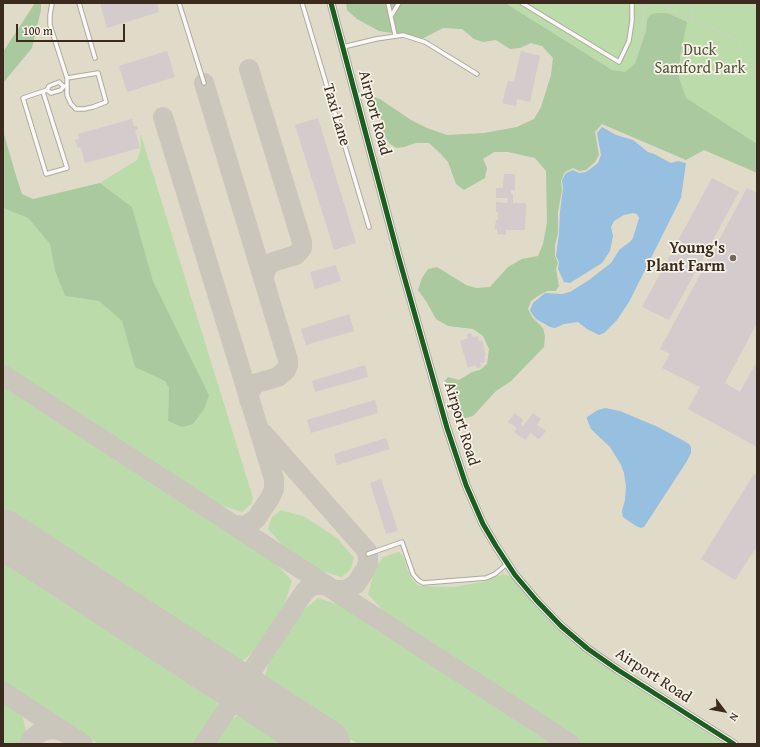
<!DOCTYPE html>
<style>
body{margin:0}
#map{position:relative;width:760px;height:747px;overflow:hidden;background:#e0dac8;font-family:"Gentium Book Plus",serif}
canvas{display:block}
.frame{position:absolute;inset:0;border:4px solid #3b2a1e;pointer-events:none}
.north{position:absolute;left:704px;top:691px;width:40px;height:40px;-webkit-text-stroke:3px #f7f3e8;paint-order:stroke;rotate:122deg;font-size:11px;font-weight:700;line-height:16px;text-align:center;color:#3b2a1e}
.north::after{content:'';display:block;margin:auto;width:14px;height:18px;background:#3b2a1e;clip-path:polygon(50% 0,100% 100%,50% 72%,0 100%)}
.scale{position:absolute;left:16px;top:24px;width:109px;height:18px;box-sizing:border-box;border:2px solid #3b2a1e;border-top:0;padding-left:5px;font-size:12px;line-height:14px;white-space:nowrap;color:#3b2a1e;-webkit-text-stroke:3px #f7f3e8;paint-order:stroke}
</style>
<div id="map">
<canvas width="760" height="747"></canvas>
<div class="frame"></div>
<div class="north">N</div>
<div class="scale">100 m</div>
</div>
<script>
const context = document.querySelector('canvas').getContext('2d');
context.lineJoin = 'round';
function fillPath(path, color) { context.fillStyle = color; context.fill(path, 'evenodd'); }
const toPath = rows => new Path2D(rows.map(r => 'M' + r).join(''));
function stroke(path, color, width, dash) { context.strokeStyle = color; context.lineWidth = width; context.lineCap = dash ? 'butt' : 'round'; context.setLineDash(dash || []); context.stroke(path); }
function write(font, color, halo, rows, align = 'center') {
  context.font = font + ' "Gentium Book Plus",serif'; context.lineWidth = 3.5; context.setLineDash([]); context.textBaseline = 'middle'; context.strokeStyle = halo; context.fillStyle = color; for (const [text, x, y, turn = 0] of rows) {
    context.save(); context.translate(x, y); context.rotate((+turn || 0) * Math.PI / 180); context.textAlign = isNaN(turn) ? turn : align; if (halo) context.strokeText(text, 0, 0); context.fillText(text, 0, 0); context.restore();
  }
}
fillPath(toPath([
 [499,3,757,3,757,164],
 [141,135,253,498,251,504,242,512,217,504,164,473,3,368,3,208,28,218,50,244,55,271,65,296,99,301,122,321,135,366,166,381,169,388,168,421,209,395,153,281,132,207,100,183,137,160,140,152,141,144,140,136],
 [3,382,227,527,274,561,292,581,284,606,272,627,256,649,237,666,3,514],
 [281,510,305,517,337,538,354,558,351,569,342,577,317,570,286,549,268,529,272,517],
 [3,552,214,690,216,695,218,707,215,713,195,744,98,744,3,682],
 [399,552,403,556,408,571,413,581,419,586,454,587,482,582,503,574,514,578,536,606,559,630,592,658,725,744,581,744,435,650,386,614,368,594,375,569,383,557],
 [318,598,343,606,396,638,527,722,558,744,358,744,263,682,270,659,283,636,298,615],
 [3,701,19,712,23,718,26,732,20,744,3,744],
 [251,714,297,744,214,744,229,721,239,715]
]), '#bbdbaa');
fillPath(toPath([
 [35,3,41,3,41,10,32,48,3,83,3,52],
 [346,3,505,3,612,70,625,72,635,64,646,31,647,20,650,15,657,13,667,13,687,22,680,57,679,78,686,98,757,144,757,173,704,150,686,160,602,124,595,132,599,155,595,162,586,170,579,171,573,168,565,172,561,181,562,190,558,212,558,233,555,245,555,256,558,263,556,269,559,286,556,291,547,291,538,296,531,301,528,309,532,317,543,328,545,336,544,347,511,381,496,391,473,416,466,418,458,417,452,409,444,382,448,377,459,380,472,372,480,370,487,364,489,349,483,336,473,329,448,326,436,319,426,301,418,290,422,278,428,269,437,267,466,285,476,288,490,287,508,267,522,259,538,256,543,244,547,222,546,171,535,158,508,152,494,152,483,159,487,168,485,178,464,190,456,184,448,162,440,153,429,143,416,143,404,147,396,148,389,143,382,131,382,122,379,111,370,101,374,97,380,99,411,120,427,128,447,135,484,133,517,127,534,119,541,107,551,75,553,58,542,46,531,43,520,48,510,49,496,40,483,42,474,39,462,29,443,28,416,42,405,35,379,31,357,19,347,10],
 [3,131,17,179,22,194,33,199,100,183,132,207,153,281,209,395,204,409,193,424,182,427,168,421,169,388,165,381,135,367,122,321,99,301,65,296,55,271,50,244,28,218,3,208]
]), '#aac99e');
fillPath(toPath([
 [602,127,616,135,633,140,648,152,654,154,671,163,678,161,686,163,681,198,629,302,617,320,604,333,599,335,587,329,578,322,564,324,555,328,550,327,536,319,532,314,530,310,533,303,545,293,562,294,570,292,589,280,611,263,620,249,630,242,633,238,639,218,637,214,633,213,624,215,614,221,611,227,613,236,610,251,602,263,570,283,564,282,558,269,559,262,556,256,559,233,560,211,563,189,562,180,566,173,573,170,579,173,586,172,598,163,601,155,597,133],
 [605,408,620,411,658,427,684,441,689,444,691,447,691,453,687,461,644,527,641,528,636,526,623,517,622,511,625,500,626,486,624,473,621,465,610,447,591,429,587,419,587,417,598,410]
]), '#96bfe0');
stroke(toPath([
 [249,69,302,242,302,248,296,255,273,262,268,266,264,275,264,280],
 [204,83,288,360,288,365,286,370,278,377,257,383,253,386,249,395,249,400],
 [163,117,274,479,274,489,270,498,256,519,245,526,234,525],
 [3,375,570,744],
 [263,433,367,551,368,557,368,563,365,570,356,584,346,590,334,590],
 [223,677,231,679,238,679,245,677,251,672,305,591,314,585,326,585],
 [3,692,83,744],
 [230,705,245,699,262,702],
 [29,744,33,738,39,733,46,730,54,729,62,731],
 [204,744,230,705,230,690,223,677]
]), '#cac6bb', 20);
stroke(toPath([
 [3,534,326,744]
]), '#cac6bb', 49);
fillPath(toPath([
 [100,3,157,3,159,12,107,28],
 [167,51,175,77,127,92,119,66],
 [521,51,540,56,530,102,517,99,516,106,502,103,508,81,514,82],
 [318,118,356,243,334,250,295,125],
 [132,119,134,126,137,126,138,129,135,130,140,148,85,163,81,147,78,148,75,140,79,139,78,134],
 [504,174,515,174,515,190,511,190,511,194,513,194,513,203,526,203,525,230,506,230,506,235,497,234,497,229,495,229,496,220,498,220,498,212,496,212,496,202,507,203,508,198,496,198,496,188,503,188],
 [712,178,739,192,669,320,642,307],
 [747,188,757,193,757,323,725,383,740,392,757,361,757,447,688,409,700,387,662,368,670,354,660,349],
 [336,265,341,281,315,289,310,272],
 [349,314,354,331,306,345,301,329],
 [470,333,472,334,473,337,478,336,479,341,482,340,486,356,484,356,485,362,480,363,481,366,478,369,475,365,468,368,460,341,468,338,467,335],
 [365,365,368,377,315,392,312,381],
 [375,400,378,413,311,433,307,420],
 [515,413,523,420,521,424,523,426,533,413,541,419,537,425,546,431,539,439,531,433,525,440,514,432,517,428,508,422],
 [386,438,390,449,337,465,334,454],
 [754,474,757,476,757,546,735,580,701,559],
 [381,479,398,531,386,534,370,483]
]), '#d3cbcc');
const service = toPath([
 [52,3,50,15,50,25,67,78,67,95,71,104,76,109,84,109,93,107,106,102,98,73,67,78],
 [79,3,95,58],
 [179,3,204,83],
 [302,3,369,227],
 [388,3,395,35],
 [522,3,619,62,629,41,632,21,632,3],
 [391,16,399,3],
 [343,47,376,39,403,35,425,42,477,74],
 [47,90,51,93,61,90,64,86],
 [43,92,67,168,46,174,23,98,47,90,49,86,59,82,63,86],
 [368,554,402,542,413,574,418,580,423,583,486,578,495,574,508,563]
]);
const minor = toPath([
 [331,3,398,255,447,428,466,485,483,524,496,546,515,575,537,601,561,626,588,649,618,670,734,744]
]);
stroke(service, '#aeaa9d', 5.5);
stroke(minor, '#aeaa9d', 9);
stroke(toPath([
 [665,3,672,10,746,44],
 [690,18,696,3],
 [633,60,640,44,643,29,644,12,642,3]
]), '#d1cfca', 1.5, [3, 3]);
stroke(service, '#faf9f7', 3.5);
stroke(minor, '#faf9f7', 7);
stroke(toPath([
 [331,3,398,255,447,428,466,485,483,524,496,546,515,575,537,601,561,626,588,649,618,670,734,744]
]), '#1b5e20', 5);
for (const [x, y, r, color] of [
 [733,258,4,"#75685a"]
]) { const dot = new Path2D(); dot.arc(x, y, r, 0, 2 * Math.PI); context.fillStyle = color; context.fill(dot); stroke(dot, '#f7f3e8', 1.5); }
write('16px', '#53563b', '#f7f3e8', [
 ["Duck",700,51],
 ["Samford Park",700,69]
]);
write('16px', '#3b2a1e', '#f7f3e8', [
 ["Airport Road",374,113,75],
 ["Taxi Lane",336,115,74],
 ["Airport Road",461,424,73],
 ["Airport Road",653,676,33]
]);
write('bold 16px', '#3b2a1e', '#f7f3e8', [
 ["Young's",725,249],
 ["Plant Farm",725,267]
], 'right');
</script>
